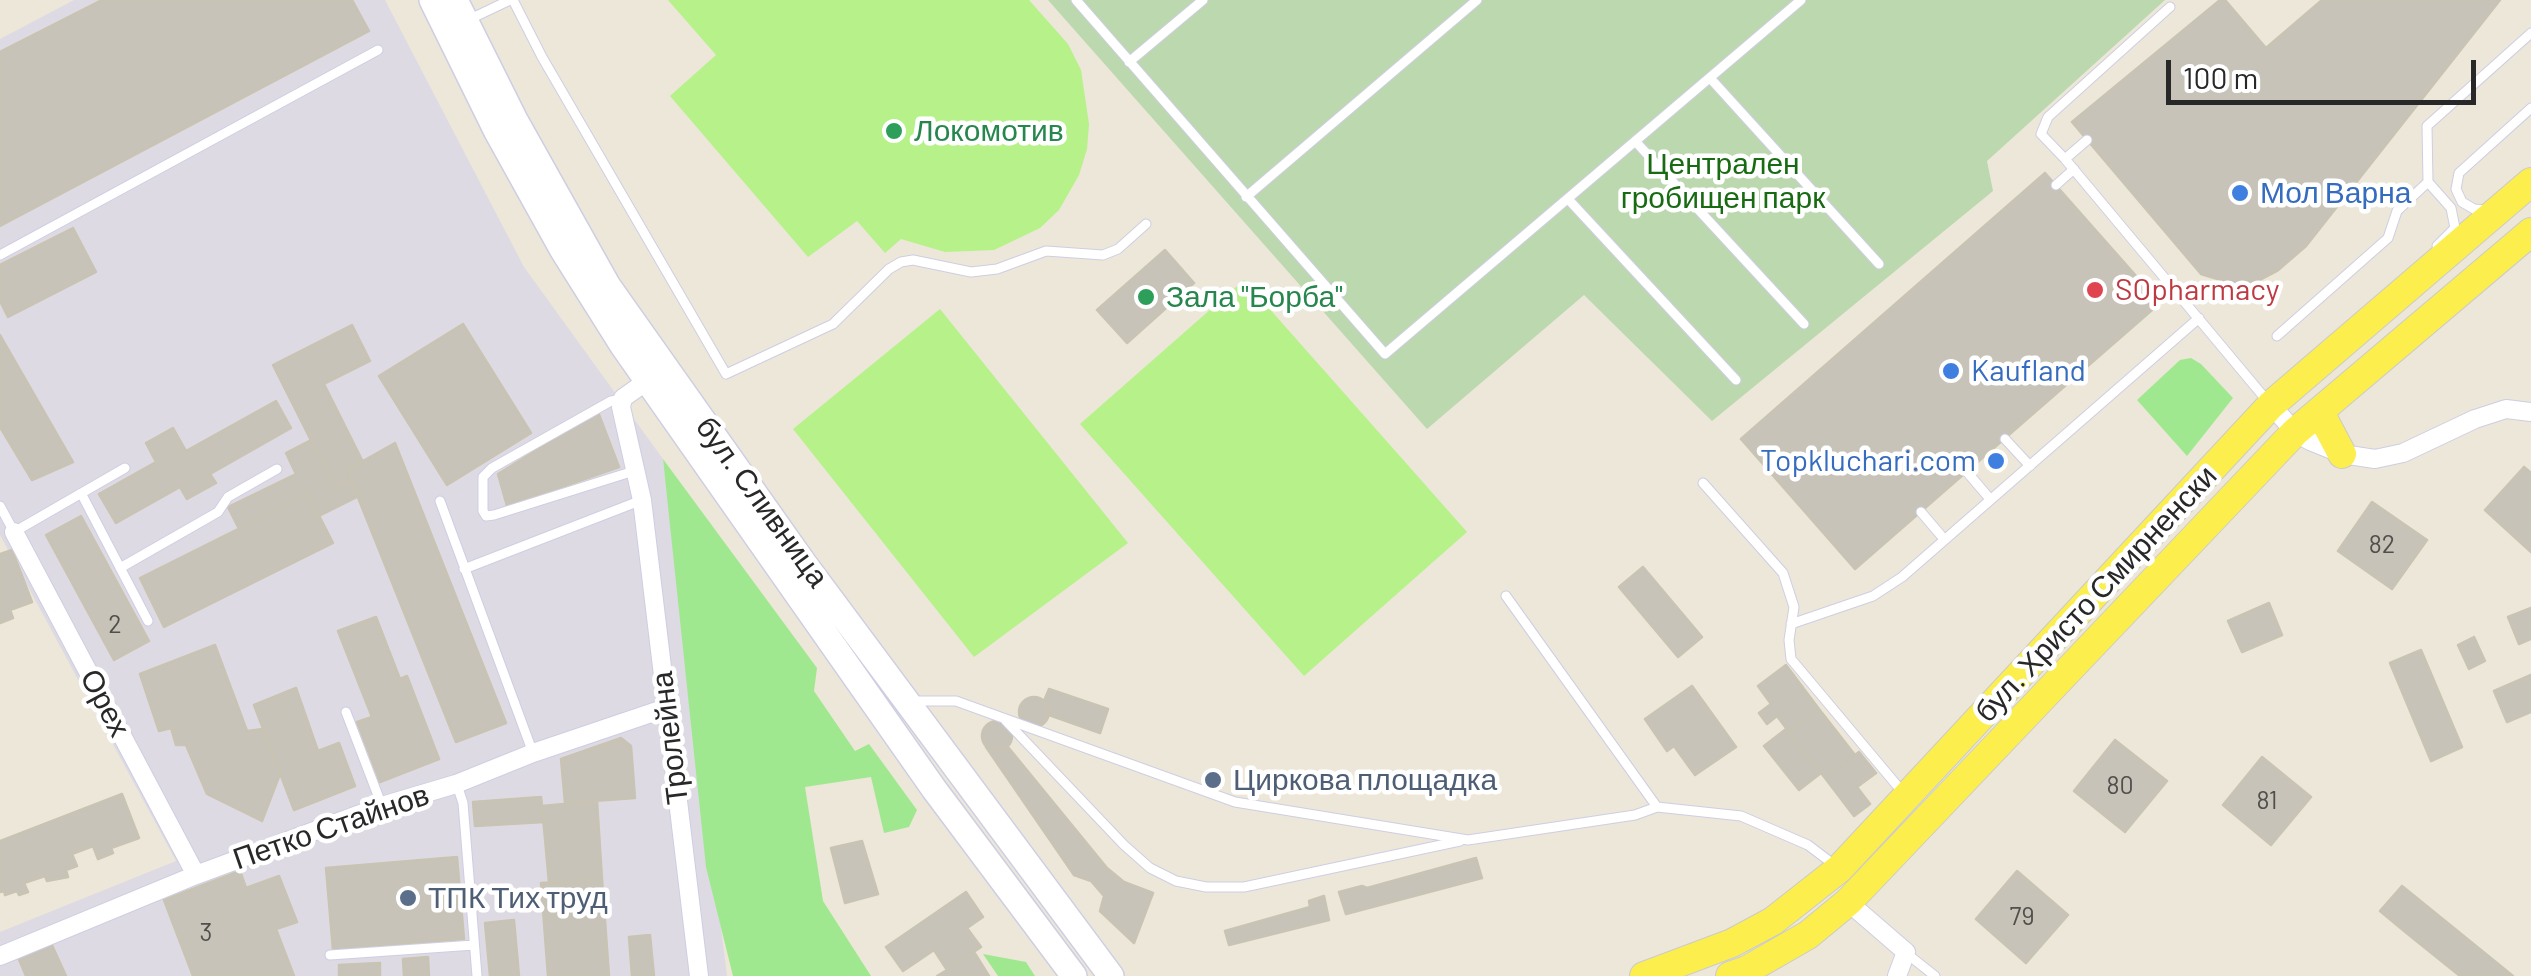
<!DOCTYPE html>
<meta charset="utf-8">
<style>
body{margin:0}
#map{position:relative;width:2531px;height:976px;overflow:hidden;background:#ece7d8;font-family:Barlow,sans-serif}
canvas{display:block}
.scale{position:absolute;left:2166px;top:60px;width:310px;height:45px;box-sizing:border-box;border:5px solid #282828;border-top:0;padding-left:12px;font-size:30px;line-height:35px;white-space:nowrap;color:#282828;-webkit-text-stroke:8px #fff;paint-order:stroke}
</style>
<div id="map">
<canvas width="2531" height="976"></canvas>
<div class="scale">100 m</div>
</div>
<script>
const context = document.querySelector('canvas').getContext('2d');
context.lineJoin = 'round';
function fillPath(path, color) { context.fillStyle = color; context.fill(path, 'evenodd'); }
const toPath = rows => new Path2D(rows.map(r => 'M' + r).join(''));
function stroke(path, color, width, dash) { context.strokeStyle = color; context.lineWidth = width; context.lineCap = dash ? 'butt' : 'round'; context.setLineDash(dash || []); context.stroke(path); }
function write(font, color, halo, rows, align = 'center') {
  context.font = font + ' Barlow,sans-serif'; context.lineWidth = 9; context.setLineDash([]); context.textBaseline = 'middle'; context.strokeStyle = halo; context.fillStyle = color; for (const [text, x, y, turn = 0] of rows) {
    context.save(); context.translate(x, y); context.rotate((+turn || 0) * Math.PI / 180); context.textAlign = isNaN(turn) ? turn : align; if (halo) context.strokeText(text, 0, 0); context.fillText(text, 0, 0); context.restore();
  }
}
fillPath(toPath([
 [74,0,385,0,524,267,663,459,727,976,0,976,0,932,176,861,0,535,0,39]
]), '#dedae4');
fillPath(toPath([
 [2191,358,2201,364,2233,398,2187,456,2137,400,2180,360],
 [663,459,817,668,814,691,855,751,869,744,917,810,909,827,884,833,871,777,805,787,823,901,871,976,733,976,706,867],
 [983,954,1026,962,1035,976,998,976]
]), '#a0e88f');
fillPath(toPath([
 [1048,0,2165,0,1987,161,1993,191,1712,421,1584,295,1427,429]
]), '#bcd8ae');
fillPath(toPath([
 [668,0,1029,0,1068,44,1081,70,1089,124,1087,149,1079,175,1059,210,1040,228,994,250,945,252,901,239,885,253,857,221,808,257,670,96,716,55],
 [1244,280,1467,532,1304,676,1080,424],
 [940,309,1128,543,974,657,793,429]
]), '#b6f18a');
const building = toPath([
 [102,0,352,0,369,31,0,226,0,52,102,0],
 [2220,0,2225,0,2266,48,2322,0,2500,0,2306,246,2277,271,2258,281,2234,284,2201,274,2072,122,2220,0],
 [2045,173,2160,303,1855,569,1741,439,2045,173],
 [73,228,96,272,8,317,0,301,0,265,73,228],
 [1165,250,1194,283,1127,343,1097,310,1165,250],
 [463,324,531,433,447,485,379,376,463,324],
 [352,325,370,361,324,384,363,462,347,470,351,480,335,488,273,365,352,325],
 [0,335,73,462,32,480,0,427,0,335],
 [276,401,291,428,210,474,216,483,187,499,180,487,116,523,99,494,156,462,146,443,173,428,186,451,276,401],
 [598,412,619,467,507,506,498,474,598,412],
 [311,440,335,488,351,480,359,496,319,516,308,494,239,529,228,507,296,474,286,453,311,440],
 [395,443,506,723,456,742,347,470,395,443],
 [2524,467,2531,473,2531,552,2485,510,2524,467],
 [308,494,333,543,164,627,140,578,308,494],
 [2372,502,2427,540,2392,589,2338,551,2372,502],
 [81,516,149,641,114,660,46,535,81,516],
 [12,550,32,602,10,610,13,618,0,623,0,554,12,550],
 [1643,567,1702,637,1678,657,1619,587,1643,567],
 [2269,603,2282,635,2242,652,2228,621,2269,603],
 [2531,608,2531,639,2519,644,2508,617,2531,608],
 [376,617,400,679,407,676,439,759,380,782,357,722,372,717,338,631,376,617],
 [2474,637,2485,661,2469,669,2458,645,2474,637],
 [215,645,247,731,263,729,280,774,262,821,207,794,186,745,176,745,171,728,159,731,140,674,215,645],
 [2421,650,2462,747,2431,761,2390,663,2421,650],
 [1786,665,1819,709,1789,732,1777,716,1767,724,1759,713,1771,704,1758,686,1786,665],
 [2531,675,2531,712,2507,722,2494,691,2531,675],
 [1692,686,1736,747,1695,775,1674,746,1667,751,1645,719,1692,686],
 [296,688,318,751,339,743,355,786,294,810,254,705,296,688],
 [1049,689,1108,709,1100,733,1049,715,1044,701,1049,689],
 '1019 712a15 15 0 1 1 30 0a15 15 0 1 1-30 0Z',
 [1819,709,1855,755,1825,778,1789,732,1819,709],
 '982 736a15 15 0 1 1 30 0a15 15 0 1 1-30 0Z',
 [1786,729,1821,773,1799,790,1764,746,1786,729],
 [621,738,631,746,635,798,565,803,561,759,621,738],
 [2115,740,2167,781,2125,832,2074,791,2115,740],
 [986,747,995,751,1008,747,1107,868,1124,882,1153,893,1134,943,1100,911,1104,896,1091,881,1074,875,986,747],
 [1859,752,1876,773,1857,787,1870,804,1854,816,1825,778,1859,752],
 [2262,757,2311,797,2271,845,2223,805,2262,757],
 [122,794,139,838,111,848,113,853,98,859,93,846,72,854,77,866,66,870,68,877,47,881,45,876,24,883,28,892,19,895,17,891,5,895,4,891,0,892,0,841,122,794],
 [541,797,544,822,475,826,473,802,541,797],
 [597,801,602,879,549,883,542,806,597,801],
 [862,841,878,894,845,903,831,848,862,841],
 [457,857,464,939,333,950,326,868,457,857],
 [1476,858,1482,878,1346,914,1339,892,1362,886,1367,888,1476,858],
 [240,871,246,888,279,876,297,922,276,929,294,976,193,976,164,900,240,871],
 [2017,871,2068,915,2026,963,1976,919,2017,871],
 [602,879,609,976,548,976,541,883,602,879],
 [2402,886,2513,976,2460,976,2409,935,2380,911,2402,886],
 [966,892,983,917,967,928,981,947,947,970,934,950,903,971,886,947,966,892],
 [1324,896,1329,920,1229,945,1225,931,1310,907,1309,901,1324,896],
 [514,920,519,976,490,976,485,923,514,920],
 [650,935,654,976,632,976,629,937,650,935],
 [51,943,66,976,26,976,18,957,51,943],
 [974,952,989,976,937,976,947,970,974,952],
 [428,957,429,976,404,976,403,959,428,957],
 [380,963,380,976,339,976,339,965,380,963]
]);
fillPath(building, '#c7c3b8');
stroke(building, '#c8c3b2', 2.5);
const lane = toPath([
 [513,0,542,57,726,374,833,324,889,269,901,262,913,260,971,272,997,269,1046,251,1103,255,1118,249,1146,224],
 [1076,0,1385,354,1801,0],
 [468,20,510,0],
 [1129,62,1203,0],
 [1710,78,1879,264],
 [2087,140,2065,159,2269,403],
 [1635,141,1804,324],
 [2065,159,2041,134,2048,117,2170,7],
 [2056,185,2074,169],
 [1246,197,1477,0],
 [1568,199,1736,380],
 [2487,210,2474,209,2462,202,2456,189,2459,173,2531,108],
 [2437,246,2455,228,2451,208,2428,182,2427,126,2531,33],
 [0,255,378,50],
 [2277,336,2388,238,2397,211,2428,182],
 [622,399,611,401,492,468,483,477,483,511,486,516,494,515,634,471],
 [2005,439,2030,466],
 [1967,472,1990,499],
 [1703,483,1783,573,1794,607,1789,640,1791,659,1905,795],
 [81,493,148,621],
 [440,501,533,753],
 [0,506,14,532,125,468],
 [1921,512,1944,539],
 [120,568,218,512,228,497,277,469],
 [464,569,642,500],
 [1506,596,1657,807],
 [1791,624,1873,596,1902,577,2199,318],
 [910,701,956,701,1235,802,1468,840,1635,815,1657,807,1741,816,1808,845,1837,867],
 [346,712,382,806],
 [1006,721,1124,845,1150,868,1176,881,1206,887,1244,887,1460,841],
 [457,785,463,803,477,976],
 [1906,953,1935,976],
 [330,955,474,945]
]);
const street = toPath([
 [647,381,623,398,621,407,642,500,699,976],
 [2271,405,2295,432,2310,441,2342,454,2375,459,2403,453,2475,419,2506,409,2531,412],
 [14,532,196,875],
 [1848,902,1906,952,1897,976],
 [0,956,196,875,382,806,456,784,533,753,666,708]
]);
const secondary = toPath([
 [432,0,497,132,562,249,623,346,934,789,1074,976],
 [455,0,515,120,608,286,803,562,1111,976]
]);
const primary = toPath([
 [2322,409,2324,420,2342,454],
 [1644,976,1732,943,1773,921,1839,869,2271,405,2531,182],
 [1730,976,1747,970,1808,935,1848,902,2295,432,2531,232]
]);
stroke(lane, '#cecee3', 11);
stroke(street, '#cecee3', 20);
stroke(secondary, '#cecee3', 28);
stroke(primary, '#cbcbcb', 30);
stroke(lane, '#fff', 9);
stroke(street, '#fff', 18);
stroke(secondary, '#fff', 25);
stroke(primary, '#fcee4d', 28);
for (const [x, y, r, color] of [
 [894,131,10,"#2e9e5b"],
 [2240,193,10,"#3f7fe0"],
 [2095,290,10,"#e0444e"],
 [1146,297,10,"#2e9e5b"],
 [1951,371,10,"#3f7fe0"],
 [1996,461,10,"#3f7fe0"],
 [1213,780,10,"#5c6f8a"],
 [408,898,10,"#5c6f8a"]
]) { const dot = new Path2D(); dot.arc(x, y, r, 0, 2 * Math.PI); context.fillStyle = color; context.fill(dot); stroke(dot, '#fff', 4); }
write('25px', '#504f4c', null, [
 ["82",2382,545],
 ["2",115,625],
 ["80",2120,786],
 ["81",2267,801],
 ["79",2022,917],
 ["3",206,933]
]);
write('30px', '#27864d', '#fff', [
 ["Локомотив",914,131],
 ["Зала \"Борба\"",1166,297]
], 'left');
write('30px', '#186b13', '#fff', [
 ["Централен",1723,164],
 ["гробищен парк",1723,198]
]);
write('30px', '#366cbe', '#fff', [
 ["Мол Варна",2260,193],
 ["Kaufland",1971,371],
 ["Topkluchari.com",1976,461,"right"]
], 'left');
write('30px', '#be3a42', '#fff', [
 ["SOpharmacy",2115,290]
], 'left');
write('30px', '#282828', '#fff', [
 ["бул. Сливница",762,502,54],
 ["бул. Христо Смирненски",2096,594,-47],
 ["Орех",105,703,62],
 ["Тролейна",670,738,-97],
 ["Петко Стайнов",331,827,-19]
]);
write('30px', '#4e5e75', '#fff', [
 ["Циркова площадка",1233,780],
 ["ТПК Тих труд",428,898]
], 'left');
</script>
